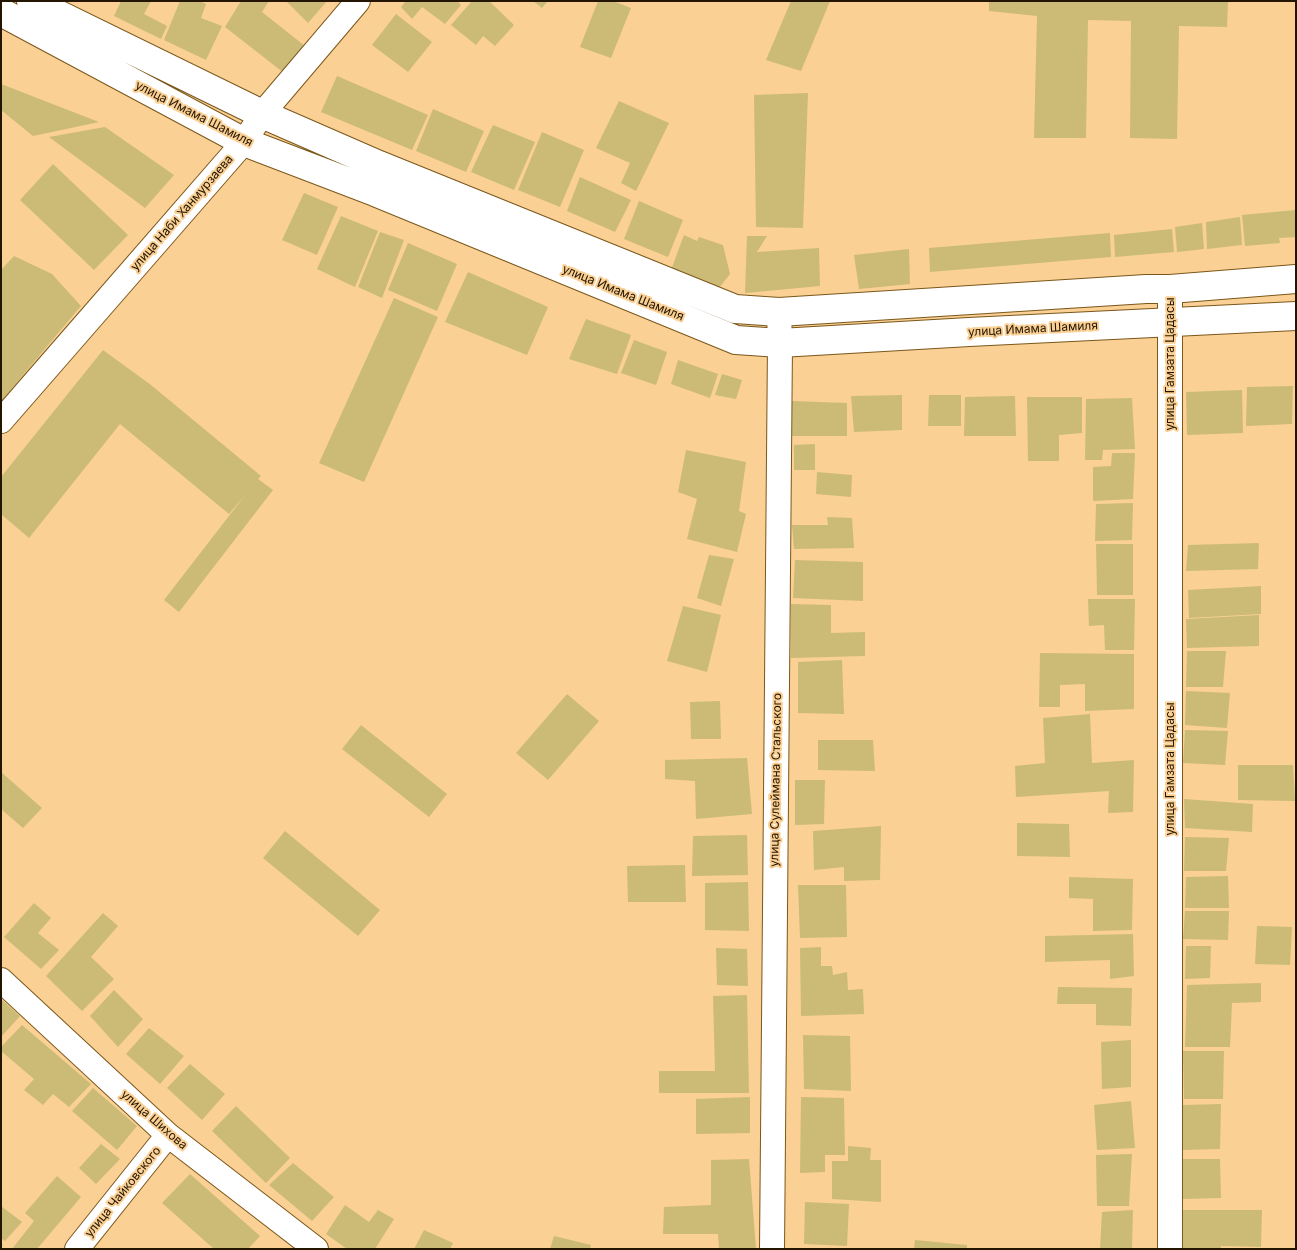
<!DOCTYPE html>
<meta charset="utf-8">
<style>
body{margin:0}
#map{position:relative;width:1297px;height:1250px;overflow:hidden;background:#fad095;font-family:Inter,sans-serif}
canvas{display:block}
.frame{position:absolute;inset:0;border:2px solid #241500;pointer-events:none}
</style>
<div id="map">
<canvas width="1297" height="1250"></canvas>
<div class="frame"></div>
</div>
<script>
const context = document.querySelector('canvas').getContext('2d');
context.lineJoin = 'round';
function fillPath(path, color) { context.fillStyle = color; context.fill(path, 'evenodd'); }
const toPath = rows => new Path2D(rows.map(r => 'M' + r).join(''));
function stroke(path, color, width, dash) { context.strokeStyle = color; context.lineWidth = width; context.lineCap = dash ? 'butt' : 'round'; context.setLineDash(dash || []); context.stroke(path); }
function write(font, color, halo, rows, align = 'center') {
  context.font = font + ' Inter,sans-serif'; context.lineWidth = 4; context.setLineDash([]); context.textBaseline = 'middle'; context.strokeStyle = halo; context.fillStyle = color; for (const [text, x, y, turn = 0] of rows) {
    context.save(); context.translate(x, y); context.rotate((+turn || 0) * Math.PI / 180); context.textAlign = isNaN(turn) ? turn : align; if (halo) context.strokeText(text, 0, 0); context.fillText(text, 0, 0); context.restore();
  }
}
fillPath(toPath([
 [121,1,151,1,144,14,167,26,161,39,114,16],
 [180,1,199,1,206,4,201,18,222,26,206,60,164,40],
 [241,1,269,1,262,12,305,46,284,73,225,27],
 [286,1,327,1,308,23],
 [406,1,457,1,461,5,445,24,422,7,412,19,401,7],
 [472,1,489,1,514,25,495,46,483,36,476,45,451,25],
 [533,1,548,1,542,8],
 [598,1,613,1,631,8,611,58,580,47],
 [791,1,830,1,801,71,766,60],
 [989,1,1228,1,1227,27,1179,26,1177,139,1130,138,1131,21,1088,20,1086,138,1034,138,1037,16,989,11],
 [396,14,432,42,408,72,372,45],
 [337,76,428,115,412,150,321,112],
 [1,84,99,122,33,136,1,110],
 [808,93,803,228,756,227,754,95],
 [619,101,669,123,636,191,621,183,630,163,596,148],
 [433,109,484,131,466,172,416,151],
 [493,125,535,142,514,190,471,172],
 [105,127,174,175,145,208,49,137],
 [542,132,584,150,560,207,518,190],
 [53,164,128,235,94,270,20,200],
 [580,177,631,200,615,232,567,211],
 [304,193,338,207,317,255,282,240],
 [639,201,683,220,668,257,624,239],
 [1296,210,1296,237,1279,238,1280,243,1245,246,1242,215],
 [341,216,378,231,355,287,317,269],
 [1240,217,1242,245,1207,249,1206,222],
 [1202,223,1204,249,1177,252,1175,227],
 [1172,229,1174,252,1115,257,1114,235],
 [380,232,404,240,382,298,358,287],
 [1110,233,1111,257,930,272,929,248],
 [684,235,697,241,699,237,723,245,730,274,716,292,671,270],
 [747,236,767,236,757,252,819,248,820,286,745,293],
 [408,243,457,264,437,311,388,290],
 [909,249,910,284,859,289,854,255],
 [14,256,52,274,81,306,1,401,1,270],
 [468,272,548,307,527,355,445,322],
 [394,298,438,317,364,482,319,463],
 [586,319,631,335,617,374,569,359],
 [634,340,667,352,656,385,621,373],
 [103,350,151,385,261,476,258,479,273,490,179,612,164,600,246,494,229,514,120,424,29,538,1,514,1,477],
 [678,360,718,374,710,398,671,384],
 [722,374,742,380,736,399,715,395],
 [1293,386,1292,424,1246,426,1247,387],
 [1242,390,1243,433,1187,435,1186,392],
 [902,395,902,430,854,432,851,396],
 [929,395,961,395,961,426,928,426],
 [1015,396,1016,436,964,436,965,397],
 [1027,397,1082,397,1082,433,1059,435,1059,461,1028,461],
 [1132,398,1135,449,1103,450,1102,460,1085,460,1086,399],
 [792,401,847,403,847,436,792,436],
 [815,444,815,470,794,470,794,445],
 [686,450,746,462,739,511,746,514,737,552,687,539,697,499,678,492],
 [1112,453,1135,453,1133,499,1093,501,1093,467,1111,466],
 [817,472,852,475,851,497,816,494],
 [1133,503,1132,540,1095,541,1096,504],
 [827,517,852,518,854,548,794,549,792,525,828,525],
 [1259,543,1258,569,1186,571,1188,545],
 [1096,544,1133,544,1133,595,1097,595],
 [709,555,734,559,721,606,697,598],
 [795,560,863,562,863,601,793,598],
 [1261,586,1261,614,1189,618,1188,590],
 [1088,599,1135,599,1134,650,1105,650,1104,625,1089,626],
 [791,604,831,605,831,633,865,632,865,656,791,658],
 [683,606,721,615,707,672,667,661],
 [1259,615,1259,646,1187,648,1186,619],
 [1187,651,1226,651,1223,687,1186,687],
 [1040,653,1134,654,1134,709,1085,711,1085,684,1060,685,1060,707,1039,707],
 [842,660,844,714,798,713,798,662],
 [1186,691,1230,693,1227,728,1185,725],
 [567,694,599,721,548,780,516,753],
 [720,701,721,739,691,739,690,702],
 [1090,714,1092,763,1134,760,1133,812,1108,813,1109,791,1016,797,1015,766,1045,763,1043,718],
 [361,725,447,794,429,817,342,749],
 [1185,730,1228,731,1225,765,1183,763],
 [818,740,873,740,875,771,818,770],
 [747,758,752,814,696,819,695,781,665,779,665,760],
 [1238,765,1293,765,1295,801,1238,800],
 [1,772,42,808,23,828,1,809],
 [795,780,825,780,824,824,795,825],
 [1184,799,1253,804,1252,832,1185,828],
 [1017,823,1069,824,1070,857,1017,856],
 [881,826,880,880,844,881,844,867,814,870,813,831],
 [285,831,380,910,358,936,263,858],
 [747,835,748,875,692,876,693,836],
 [1185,837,1229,838,1226,871,1184,871],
 [685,865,686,902,628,902,627,866],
 [1228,876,1229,908,1185,908,1186,877],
 [1069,877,1133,879,1132,930,1093,931,1093,899,1069,898],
 [748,882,749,931,705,930,705,883],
 [798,885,846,885,847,937,800,938],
 [34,903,51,918,38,933,59,950,41,969,4,937],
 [1185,911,1229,911,1228,940,1183,939],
 [103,913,118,926,91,957,114,979,82,1011,46,976],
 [1257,926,1292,927,1290,965,1255,964],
 [1133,934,1134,976,1110,979,1110,960,1045,962,1045,936],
 [1186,946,1211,946,1210,978,1185,979],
 [821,947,821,966,832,966,833,975,847,972,848,990,863,989,864,1014,801,1016,800,948],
 [716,948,747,949,748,986,717,985],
 [1261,983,1261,1002,1232,1003,1230,1047,1185,1047,1187,985],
 [1058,987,1132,988,1131,1026,1096,1025,1096,1004,1057,1004],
 [114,990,143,1019,118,1047,90,1016],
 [747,995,749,1093,659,1093,659,1071,715,1071,713,996],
 [1,999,20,1016,1,1037],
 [22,1025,91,1084,69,1107,53,1094,43,1105,24,1090,34,1079,1,1051,1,1047],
 [149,1028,184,1056,160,1084,126,1054],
 [803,1035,850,1036,851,1091,804,1089],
 [1131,1040,1131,1087,1102,1089,1101,1042],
 [1183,1051,1224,1051,1223,1099,1184,1099],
 [190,1064,225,1094,202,1120,167,1088],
 [93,1088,137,1126,117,1150,72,1111],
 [750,1097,750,1133,696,1134,696,1099],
 [801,1097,844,1098,845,1155,825,1155,825,1172,800,1173],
 [1131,1101,1135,1148,1097,1150,1094,1105],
 [1221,1104,1220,1149,1183,1150,1183,1105],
 [236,1106,290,1158,266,1183,212,1131],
 [101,1144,120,1159,96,1184,79,1168],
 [848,1146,871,1148,870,1160,881,1160,881,1202,832,1199,832,1161,848,1161],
 [1132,1154,1129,1206,1097,1206,1096,1155],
 [749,1159,756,1249,719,1249,718,1234,663,1234,664,1207,711,1205,711,1160],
 [1182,1159,1220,1159,1221,1198,1183,1199],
 [293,1163,334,1197,312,1221,269,1185],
 [190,1174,260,1236,248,1249,214,1249,162,1203],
 [57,1176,81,1197,37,1249,12,1249,34,1221,25,1213],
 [805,1202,849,1204,847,1246,804,1244],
 [345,1205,369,1222,378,1210,394,1219,375,1249,347,1249,326,1234],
 [1,1206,22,1222,5,1241,1,1238],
 [1133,1210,1132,1249,1100,1249,1102,1212],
 [1183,1210,1262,1210,1261,1247,1221,1246,1221,1249,1183,1249],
 [424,1230,453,1243,450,1249,414,1249],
 [554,1236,591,1245,590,1249,550,1249],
 [915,1240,967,1245,967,1249,914,1249]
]), '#cbbb77');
const street = toPath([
 [1170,289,1170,1249],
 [1,421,244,142,262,114,358,1],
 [1,980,168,1135,316,1249],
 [77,1249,168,1135],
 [772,1249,780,343,779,312]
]);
const secondary = toPath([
 [31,1,262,114,379,165,735,309,779,312,1146,289,1170,289,1296,279],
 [1,12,244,142,375,192,736,340,780,343,969,332,1296,316]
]);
stroke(street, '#7b571a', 26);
stroke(secondary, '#7b571a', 30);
stroke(street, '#fff', 24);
stroke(secondary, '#fff', 28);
write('12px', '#241500', '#fad095', [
 ["улица Имама Шамиля",194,114,27],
 ["улица Наби Ханмурзаева",182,213,-49],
 ["улица Имама Шамиля",623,293,22],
 ["улица Имама Шамиля",1033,329,-3],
 ["улица Гамзата Цадасы",1170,364,-90],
 ["улица Гамзата Цадасы",1170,769,-90],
 ["улица Сулеймана Стальского",776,780,-89],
 ["улица Шихова",154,1120,41],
 ["улица Чайковского",123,1192,-51]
]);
</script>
